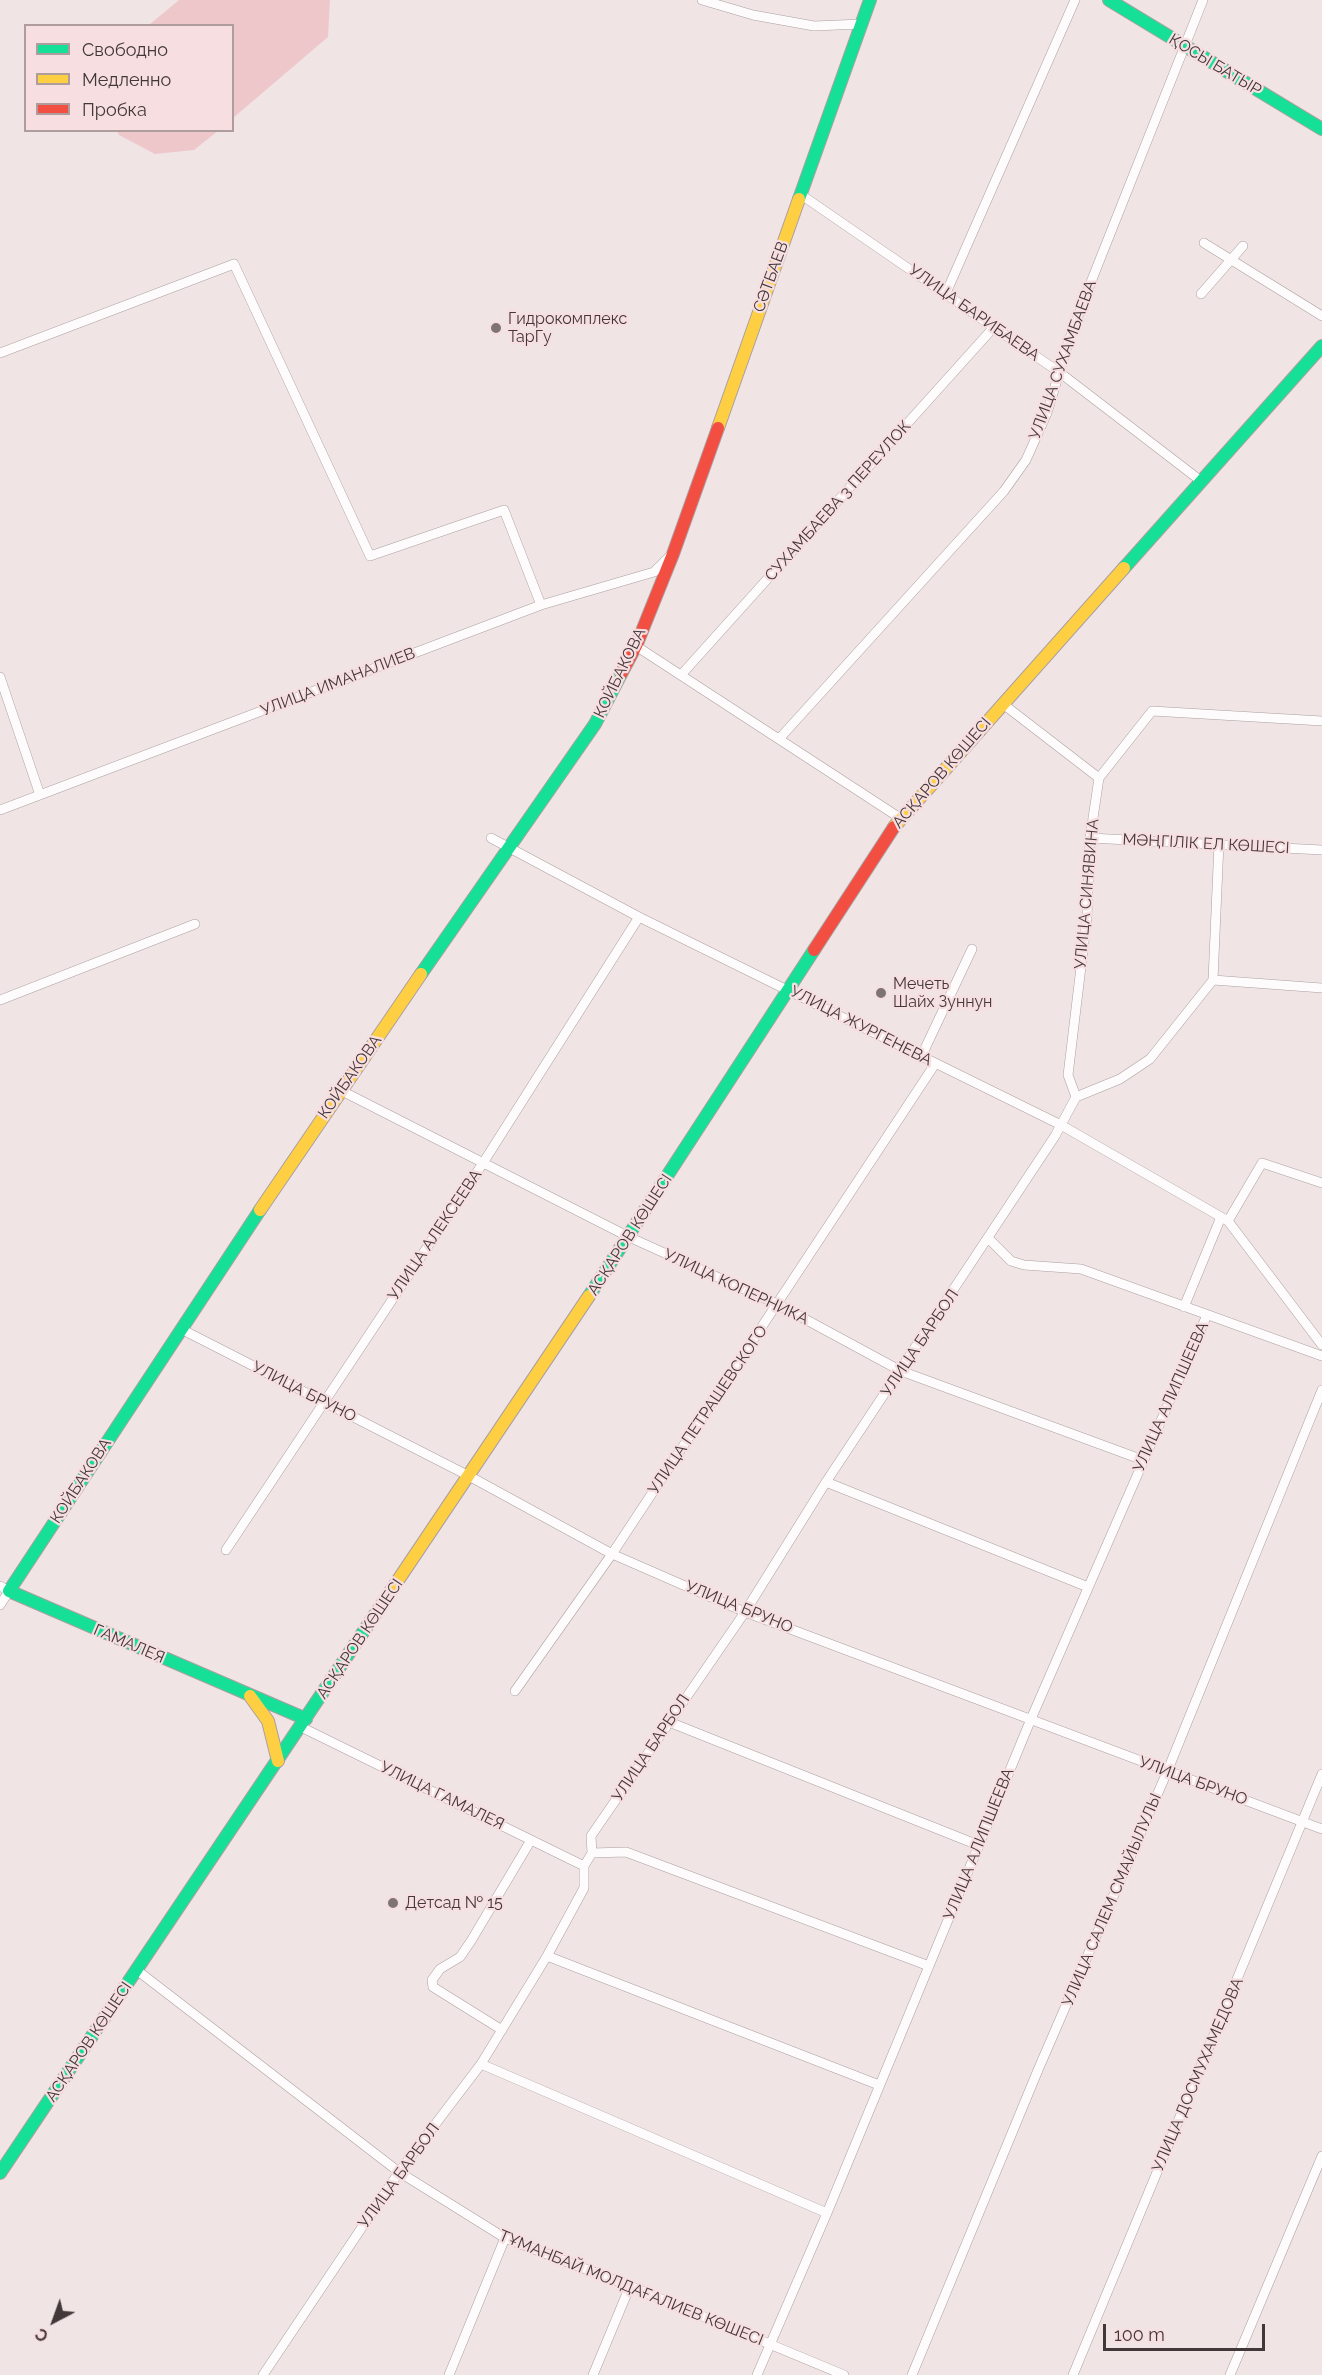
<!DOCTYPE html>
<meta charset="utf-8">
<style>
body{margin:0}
#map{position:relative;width:1322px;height:2375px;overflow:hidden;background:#f1e4e5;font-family:Raleway,sans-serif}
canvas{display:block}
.legend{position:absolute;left:24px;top:24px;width:210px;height:108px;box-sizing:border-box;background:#f7dee0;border:2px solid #af9c9d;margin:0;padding:8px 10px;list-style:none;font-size:18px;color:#423839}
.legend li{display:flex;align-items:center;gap:12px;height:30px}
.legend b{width:30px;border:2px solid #af9c9d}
.north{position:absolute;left:24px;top:2291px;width:60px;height:60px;-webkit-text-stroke:4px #f7dee0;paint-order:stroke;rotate:221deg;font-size:16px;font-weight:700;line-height:24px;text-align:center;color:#423839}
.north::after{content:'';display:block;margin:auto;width:21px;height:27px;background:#423839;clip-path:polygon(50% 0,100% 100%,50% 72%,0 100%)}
.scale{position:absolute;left:1103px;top:2324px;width:162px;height:27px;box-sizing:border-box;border:3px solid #423839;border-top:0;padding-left:8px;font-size:18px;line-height:21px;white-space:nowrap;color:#423839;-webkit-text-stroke:4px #f7dee0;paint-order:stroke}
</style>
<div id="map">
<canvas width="1322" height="2375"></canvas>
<ul class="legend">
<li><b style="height:8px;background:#16e098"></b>Свободно</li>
<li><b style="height:8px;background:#ffcf43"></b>Медленно</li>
<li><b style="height:8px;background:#f24e42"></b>Пробка</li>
</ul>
<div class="north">С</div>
<div class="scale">100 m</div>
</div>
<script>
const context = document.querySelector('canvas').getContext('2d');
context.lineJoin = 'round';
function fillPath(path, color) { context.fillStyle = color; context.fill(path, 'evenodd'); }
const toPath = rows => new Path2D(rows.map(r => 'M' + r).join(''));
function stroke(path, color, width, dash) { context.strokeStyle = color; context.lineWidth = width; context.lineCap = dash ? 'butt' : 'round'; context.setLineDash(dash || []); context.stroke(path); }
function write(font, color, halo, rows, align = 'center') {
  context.font = font + ' Raleway,sans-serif'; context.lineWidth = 4.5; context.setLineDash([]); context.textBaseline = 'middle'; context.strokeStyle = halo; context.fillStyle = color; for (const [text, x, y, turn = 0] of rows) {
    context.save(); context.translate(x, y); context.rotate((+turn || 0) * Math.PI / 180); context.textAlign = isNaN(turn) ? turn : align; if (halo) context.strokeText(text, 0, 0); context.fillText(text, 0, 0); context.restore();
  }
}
fillPath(toPath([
 [179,0,330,0,328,37,233,118,232,26,149,25],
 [117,131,218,131,194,150,155,154,119,135]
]), '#eec7cb');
const street = toPath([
 [702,0,753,15,814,26,862,24],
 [800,194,1059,372,1201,481],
 [1204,243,1322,316],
 [946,293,1075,0],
 [1201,294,1243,246],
 [0,353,234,264,370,556,504,510,541,605],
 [636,646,900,818],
 [681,675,994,327],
 [0,677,40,795],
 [779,739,1004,491,1026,460,1047,413,1068,343,1091,282,1203,0],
 [1099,778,1152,711,1322,721],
 [0,810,541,605,654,572,671,555],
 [491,838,639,917,1061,1125,1228,1221,1322,1345],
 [1090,838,1322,850],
 [1213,980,1322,988],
 [0,1000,195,924],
 [921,1057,972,949],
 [340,1090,629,1237,779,1305,901,1371,1143,1460],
 [1076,1097,1120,1079,1150,1059,1213,980,1219,843],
 [1228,1221,1262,1163,1322,1183],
 [989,1239,1011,1261,1024,1265,1081,1269,1322,1356],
 [1184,1307,1221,1217],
 [181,1329,469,1476,612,1554,745,1612,1322,1829],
 [826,1482,1088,1587],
 [226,1550,483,1163,639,917],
 [0,1586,9,1591,0,1605],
 [515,1691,612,1554,935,1064],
 [669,1722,978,1845],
 [301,1727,584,1866],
 [592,1853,626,1852,929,1966],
 [547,1956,879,2085],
 [138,1971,399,2172,505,2238,630,2286,844,2375],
 [502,2030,433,1987,432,1980,440,1969,460,1957,471,1941,531,1840],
 [481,2064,827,2213],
 [263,2375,399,2172,481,2064,547,1956,584,1888,584,1866,592,1853,591,1836,745,1612,826,1482,1055,1136,1076,1097,1068,1075,1087,917,1090,838,1099,778,1003,704],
 [449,2375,505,2238],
 [593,2375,630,2286],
 [757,2375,827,2213,1031,1719,1207,1315],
 [912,2375,1038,2070,1167,1772,1322,1390],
 [1073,2375,1322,1774],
 [1230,2375,1322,2156]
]);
const fast = toPath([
 [1109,0,1322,129],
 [799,199,870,0],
 [1124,568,1322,346],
 [421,974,595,724,621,674],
 [260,1210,9,1591,306,1719],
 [589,1296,814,950],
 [0,2173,378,1610]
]);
const slow = toPath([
 [718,428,799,199],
 [894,827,1124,568],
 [260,1210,421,974],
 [378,1610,589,1296],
 [250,1696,268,1721,278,1761]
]);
const jam = toPath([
 [621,674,636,646,673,554,718,428],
 [814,950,894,827]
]);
stroke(street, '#aaa0a1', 10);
stroke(fast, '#aaa0a1', 14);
stroke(slow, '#aaa0a1', 14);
stroke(jam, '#aaa0a1', 14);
stroke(street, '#fdfbfb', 9);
stroke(fast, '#16e098', 12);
stroke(slow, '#ffcf43', 12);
stroke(jam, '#f24e42', 12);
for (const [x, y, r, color] of [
 [496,328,6,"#7f7475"],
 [881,993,6,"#7f7475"],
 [393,1903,6,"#7f7475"]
]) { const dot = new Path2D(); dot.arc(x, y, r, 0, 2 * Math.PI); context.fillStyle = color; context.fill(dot); stroke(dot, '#f7dee0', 2); }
write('16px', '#423839', '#f7dee0', [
 ["ҚОСЫ БАТЫР",1215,65,31],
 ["СӘТБАЕВ",771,277,-70],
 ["УЛИЦА БАРИБАЕВА",974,313,35],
 ["УЛИЦА СУХАМБАЕВА",1063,360,-70],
 ["СУХАМБАЕВА 3 ПЕРЕУЛОК",838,501,-48],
 ["КОЙБАКОВА",620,673,-64],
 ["УЛИЦА ИМАНАЛИЕВ",338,682,-21],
 ["АСҚАРОВ КӨШЕСІ",942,773,-49],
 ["МӘҢГІЛІК ЕЛ КӨШЕСІ",1206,844,3],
 ["УЛИЦА СИНЯВИНА",1087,894,-85],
 ["УЛИЦА ЖУРГЕНЕВА",861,1026,27],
 ["КОЙБАКОВА",350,1077,-55],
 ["УЛИЦА АЛЕКСЕЕВА",435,1235,-56],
 ["АСҚАРОВ КӨШЕСІ",630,1235,-57],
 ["УЛИЦА КОПЕРНИКА",736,1287,25],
 ["УЛИЦА БАРБОЛ",920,1343,-56],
 ["УЛИЦА БРУНО",304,1392,27],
 ["УЛИЦА АЛИПШЕЕВА",1171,1397,-66],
 ["УЛИЦА ПЕТРАШЕВСКОГО",708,1410,-56],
 ["КОЙБАКОВА",81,1481,-57],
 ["УЛИЦА БРУНО",739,1607,22],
 ["АСҚАРОВ КӨШЕСІ",360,1639,-56],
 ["ГАМАЛЕЯ",129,1644,23],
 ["УЛИЦА БАРБОЛ",651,1748,-56],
 ["УЛИЦА БРУНО",1193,1781,20],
 ["УЛИЦА ГАМАЛЕЯ",442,1796,26],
 ["УЛИЦА АЛИПШЕЕВА",979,1844,-68],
 ["УЛИЦА САЛЕМ СМАЙЫЛУЛЫ",1112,1900,-67],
 ["АСҚАРОВ КӨШЕСІ",89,2042,-56],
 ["УЛИЦА ДОСМУХАМЕДОВА",1198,2075,-67],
 ["УЛИЦА БАРБОЛ",399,2176,-54],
 ["ТҰМАНБАЙ МОЛДАҒАЛИЕВ КӨШЕСІ",631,2288,22]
]);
write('16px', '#423839', '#f7dee0', [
 ["Гидрокомплекс",508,319],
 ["ТарГу",508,337],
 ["Мечеть",893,984],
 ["Шайх Зуннун",893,1002],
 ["Детсад № 15",405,1903]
], 'left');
</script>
